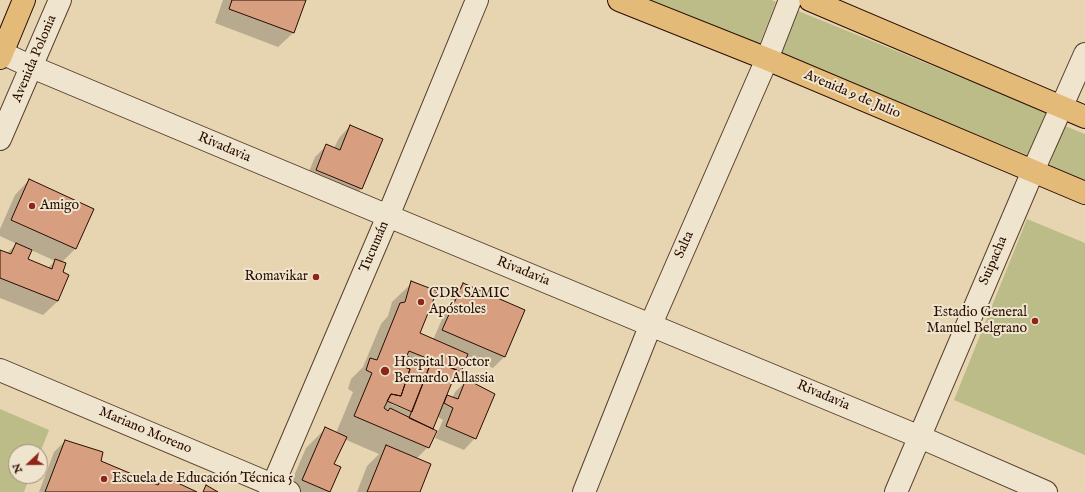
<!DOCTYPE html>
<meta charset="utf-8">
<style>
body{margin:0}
#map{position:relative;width:1085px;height:492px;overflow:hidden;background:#e7d5b2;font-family:"IM FELL English",serif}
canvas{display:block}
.north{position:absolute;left:8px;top:444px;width:40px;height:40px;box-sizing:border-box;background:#efe4cd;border:1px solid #a08e7b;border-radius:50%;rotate:248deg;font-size:11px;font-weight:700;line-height:16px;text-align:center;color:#290d01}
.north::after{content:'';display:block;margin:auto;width:14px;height:18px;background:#8f2418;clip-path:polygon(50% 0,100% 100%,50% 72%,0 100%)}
</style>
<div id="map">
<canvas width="1085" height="492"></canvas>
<div class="north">N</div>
</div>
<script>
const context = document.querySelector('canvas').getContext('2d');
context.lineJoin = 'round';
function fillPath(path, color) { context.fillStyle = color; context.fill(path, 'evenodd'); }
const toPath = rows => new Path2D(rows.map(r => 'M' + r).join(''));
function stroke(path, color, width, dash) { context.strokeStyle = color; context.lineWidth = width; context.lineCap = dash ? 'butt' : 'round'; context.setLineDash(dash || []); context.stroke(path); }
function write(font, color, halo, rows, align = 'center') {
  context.font = font + ' "IM FELL English",serif'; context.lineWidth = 4; context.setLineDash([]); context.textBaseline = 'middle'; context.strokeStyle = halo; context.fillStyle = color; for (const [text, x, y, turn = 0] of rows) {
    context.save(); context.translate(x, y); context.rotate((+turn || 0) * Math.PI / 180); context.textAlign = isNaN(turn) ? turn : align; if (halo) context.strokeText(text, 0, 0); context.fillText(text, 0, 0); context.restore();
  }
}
fillPath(toPath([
 [643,0,772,0,776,2,758,48],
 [796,10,1046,112,1027,155,779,52],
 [1065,126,1085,134,1085,183,1048,168],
 [1027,219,1085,243,1085,455,954,400],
 [0,409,49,430,40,453,16,452,16,476,30,476,24,492,0,492]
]), '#bbbc88');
fillPath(toPath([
 [223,0,305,0,293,33,278,47,215,23],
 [350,126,361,189,350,200,305,181,315,157,327,145,334,148,339,138],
 [29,180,93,209,75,249,61,263,61,273,58,301,43,315,0,298,0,251,7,253,17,244,0,236,0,229,15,195],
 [31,250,55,261,48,268,27,260],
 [412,283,419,334,433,340,452,296,463,284,524,311,504,357,493,368,466,357,460,371,453,378,446,396,452,398,455,392,466,381,475,438,464,450,435,438,443,420,437,416,432,430,428,447,416,459,419,492,357,492,367,466,379,454,344,439,333,465,340,468,329,492,287,492,306,448,326,428,336,433,353,392,348,389,351,379,363,367,381,324,388,316,392,302],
 [393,403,411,410,410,412,391,404],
 [65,441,100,462,156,485,163,477,194,492,39,492,54,452]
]), '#0003');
const building = toPath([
 [232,0,306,0,294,33,229,9,232,0],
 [350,125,383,139,362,189,316,170,326,144,340,150,350,125],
 [29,179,94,209,76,249,11,220,29,179],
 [16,243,32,250,28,259,52,269,55,259,66,263,63,272,69,275,58,301,0,278,0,250,11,254,16,243],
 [411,281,437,291,420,333,468,354,461,372,409,351,402,366,410,369,401,396,391,394,384,408,388,411,390,408,437,431,429,448,354,416,372,373,366,370,370,358,377,360,400,303,405,302,411,281],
 [463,283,525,310,505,357,442,330,463,283],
 [406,356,430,365,412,412,387,401,391,394,401,396,410,369,402,366,406,356],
 [433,360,457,370,433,429,409,418,430,365,433,360],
 [466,379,495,394,476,439,446,426,453,408,444,403,447,395,458,399,466,379],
 [325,427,347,437,334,464,341,467,330,492,302,480,325,427],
 [65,440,103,452,101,461,158,485,163,476,197,492,45,492,65,440],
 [386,445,431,464,420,492,367,492,386,445],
 [206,485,218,492,203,492,206,485]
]);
fillPath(building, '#d89e80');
stroke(building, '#290d01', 1);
const minor = toPath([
 [0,52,32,67,388,216,920,437,1046,492],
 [0,139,60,0],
 [0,370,289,492],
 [270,492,388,216,477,0],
 [584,492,651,324,767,59,790,0],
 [896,492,1033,171,1085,54]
]);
const major = toPath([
 [619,0,767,59,1085,193],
 [810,0,1085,117],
 [0,58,24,0]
]);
stroke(minor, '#583f2d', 24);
stroke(major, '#290d01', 24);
stroke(minor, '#efe4cd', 22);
stroke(major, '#e4ba79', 22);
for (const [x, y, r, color] of [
 [32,206,4,"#8f2418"],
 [316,277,4,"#8f2418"],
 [421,302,4,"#8f2418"],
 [1035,321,4,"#8f2418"],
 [385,371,5,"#8f2418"],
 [104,479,4,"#8f2418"]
]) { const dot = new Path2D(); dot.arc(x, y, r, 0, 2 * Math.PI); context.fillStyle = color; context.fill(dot); stroke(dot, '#efe4cd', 1.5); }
write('14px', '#290d01', '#efe4cd', [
 ["Avenida Polonia",35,59,-67],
 ["Avenida 9 de Julio",852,95,23],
 ["Rivadavia",224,148,23],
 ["Salta",685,245,-66],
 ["Tucumán",375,247,-67],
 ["Suipacha",994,261,-67],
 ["Rivadavia",523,272,22],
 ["Rivadavia",823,396,23],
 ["Mariano Moreno",145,431,23]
]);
write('14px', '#290d01', '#efe4cd', [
 ["Amigo",40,206],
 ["Romavikar",308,277,"right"],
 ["CDR SAMIC",429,294],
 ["Apóstoles",429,310],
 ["Estadio General",1027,313,"right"],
 ["Manuel Belgrano",1027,329,"right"],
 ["Hospital Doctor",394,363],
 ["Bernardo Allassia",394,379],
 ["Escuela de Educación Técnica 5",112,479]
], 'left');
</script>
